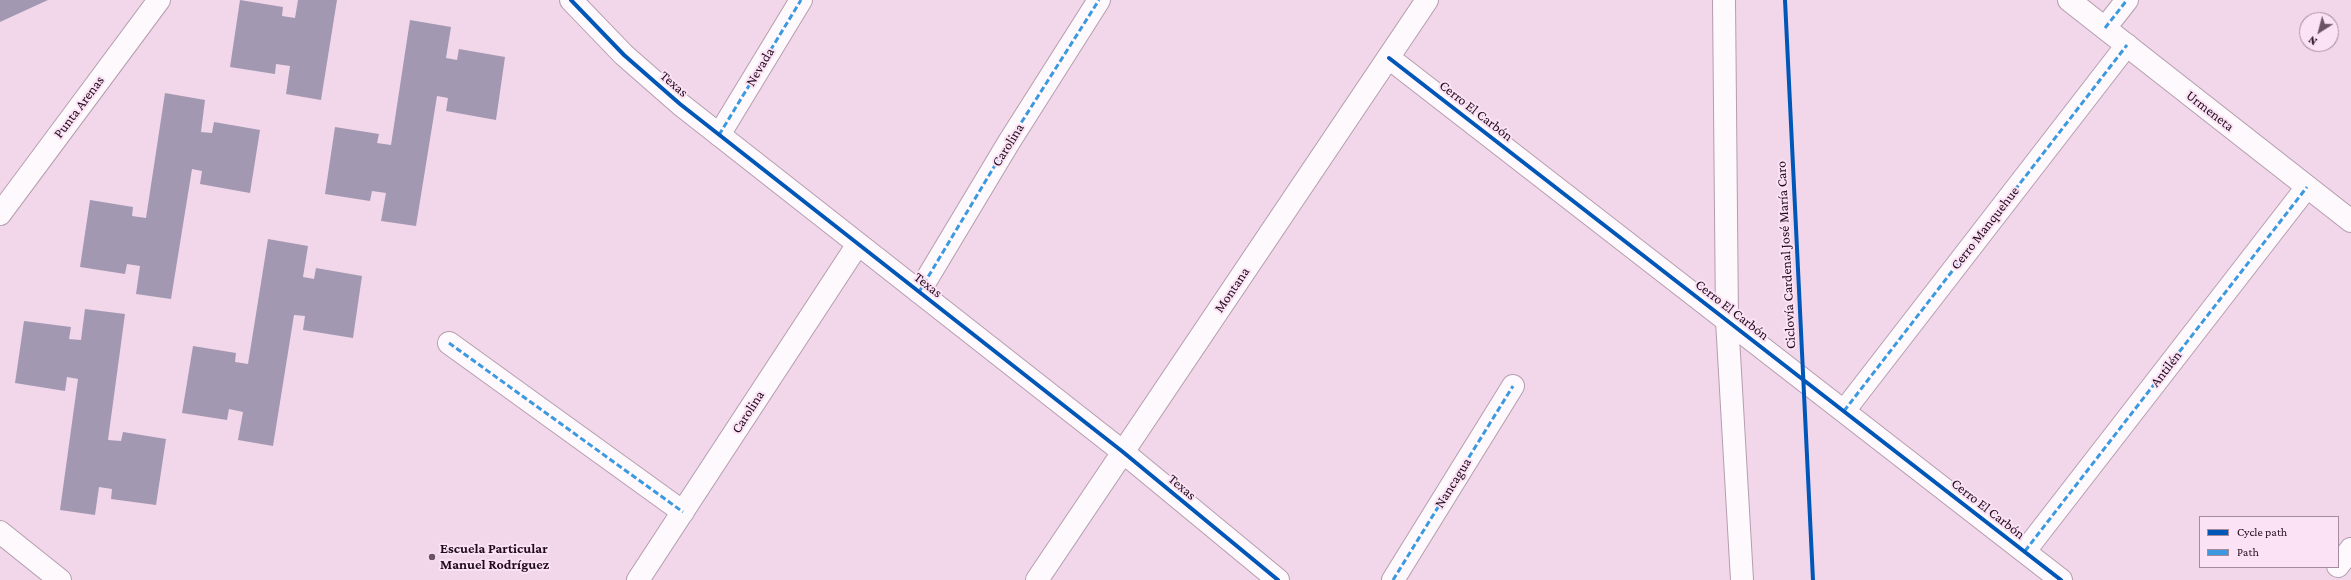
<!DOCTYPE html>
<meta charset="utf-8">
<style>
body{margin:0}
#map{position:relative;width:2351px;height:580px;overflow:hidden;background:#f2d7eb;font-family:"Crimson Pro",serif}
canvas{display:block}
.legend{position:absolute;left:2199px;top:516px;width:140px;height:52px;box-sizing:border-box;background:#fbe2f4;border:1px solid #a48c9e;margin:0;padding:5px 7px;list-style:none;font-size:12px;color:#210c1c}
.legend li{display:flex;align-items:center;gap:8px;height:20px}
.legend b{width:20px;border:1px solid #a48c9e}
.north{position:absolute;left:2299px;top:12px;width:40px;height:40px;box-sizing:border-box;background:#fbe2f4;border:1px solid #a48c9e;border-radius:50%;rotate:216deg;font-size:11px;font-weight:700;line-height:16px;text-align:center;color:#210c1c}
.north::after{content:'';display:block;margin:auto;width:14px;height:18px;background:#6a5364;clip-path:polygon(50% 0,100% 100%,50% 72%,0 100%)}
</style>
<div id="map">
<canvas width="2351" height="580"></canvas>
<ul class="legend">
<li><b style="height:5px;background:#0057b8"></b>Cycle path</li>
<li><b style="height:5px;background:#3c99df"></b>Path</li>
</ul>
<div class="north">N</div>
</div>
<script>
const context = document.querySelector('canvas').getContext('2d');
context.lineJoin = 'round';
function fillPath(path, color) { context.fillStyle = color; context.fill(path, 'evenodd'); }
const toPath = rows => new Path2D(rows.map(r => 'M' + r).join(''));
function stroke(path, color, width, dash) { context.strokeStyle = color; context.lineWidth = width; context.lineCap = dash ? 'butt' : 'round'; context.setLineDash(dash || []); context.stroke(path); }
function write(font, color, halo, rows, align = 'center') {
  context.font = font + ' "Crimson Pro",serif'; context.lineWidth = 4; context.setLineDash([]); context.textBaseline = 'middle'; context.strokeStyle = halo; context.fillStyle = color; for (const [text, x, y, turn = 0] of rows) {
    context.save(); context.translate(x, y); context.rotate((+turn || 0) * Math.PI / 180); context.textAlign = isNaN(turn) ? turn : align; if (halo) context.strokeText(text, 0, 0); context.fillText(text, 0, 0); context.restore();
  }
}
fillPath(toPath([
 [0,0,48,0,0,22],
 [240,0,283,7,282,16,295,18,298,0,337,0,321,100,286,94,290,66,276,64,275,74,230,67],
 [410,20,451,27,446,58,457,60,459,49,505,57,496,120,446,111,448,98,437,96,416,226,381,221,386,193,372,191,370,201,325,194,335,127,379,134,377,143,391,145],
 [165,93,205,100,201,132,212,133,214,122,260,130,250,193,200,184,202,171,192,169,171,299,136,294,140,266,127,264,125,274,80,267,90,200,133,207,132,216,146,218],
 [268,239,308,246,303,277,314,279,316,268,362,276,353,338,303,330,305,316,294,315,273,446,238,440,243,412,229,409,227,420,182,413,193,346,236,353,235,362,248,364],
 [85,309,125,314,108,440,121,441,123,432,166,439,156,505,111,499,112,489,99,487,95,515,60,510,78,379,67,377,65,391,15,383,24,321,71,327,69,339,81,340]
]), '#a398b1');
const street = toPath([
 [571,0,624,55,680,104,1123,452,1278,580],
 [2105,28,2127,0],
 [1389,58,2061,580],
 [719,135,801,0],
 [0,214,159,0],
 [919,292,1009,142,1099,0],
 [449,343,683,512],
 [1844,411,2127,45],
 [0,532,60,580],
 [2025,551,2307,187],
 [638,580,858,244],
 [1037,580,1427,0],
 [1393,580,1513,386]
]);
const secondary = toPath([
 [1724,0,1727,320,1742,580],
 [2069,0,2351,221],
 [2338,566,2351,549]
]);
stroke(street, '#b49dae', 24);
stroke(secondary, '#b49dae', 24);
stroke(street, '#fdf9fc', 22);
stroke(secondary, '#fdf9fc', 22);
stroke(toPath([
 [2105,28,2127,0],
 [719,135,801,0],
 [919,292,1009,142,1099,0],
 [449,343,683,512],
 [1844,411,2127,45],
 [2025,551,2307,187],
 [1393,580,1513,386]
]), '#3c99df', 3, [6, 3]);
stroke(toPath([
 [571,0,624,55,680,104,1123,452,1278,580],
 [1785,0,1813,580],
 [1389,58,2061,580]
]), '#0057b8', 4);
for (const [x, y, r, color] of [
 [432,557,4,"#6a5364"]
]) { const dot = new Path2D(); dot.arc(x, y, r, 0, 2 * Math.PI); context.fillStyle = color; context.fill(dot); stroke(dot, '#fbe2f4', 1.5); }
write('14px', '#210c1c', '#fbe2f4', [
 ["Nevada",760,67,-59],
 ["Texas",674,84,41],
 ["Punta Arenas",79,107,-53],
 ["Cerro El Carbón",1476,111,38],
 ["Urmeneta",2210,111,38],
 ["Carolina",1008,145,-58],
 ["Cerro Manquehue",1985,228,-52],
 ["Ciclovía Cardenal José María Caro",1786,255,-93],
 ["Texas",928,285,38],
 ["Montana",1232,290,-56],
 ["Cerro El Carbón",1732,310,38],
 ["Antilén",2166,369,-52],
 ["Carolina",748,412,-57],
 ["Nancagua",1453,483,-58],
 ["Texas",1182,487,40],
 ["Cerro El Carbón",1988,509,38]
]);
write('bold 14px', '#210c1c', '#fbe2f4', [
 ["Escuela Particular",440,549],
 ["Manuel Rodríguez",440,565]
], 'left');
</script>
